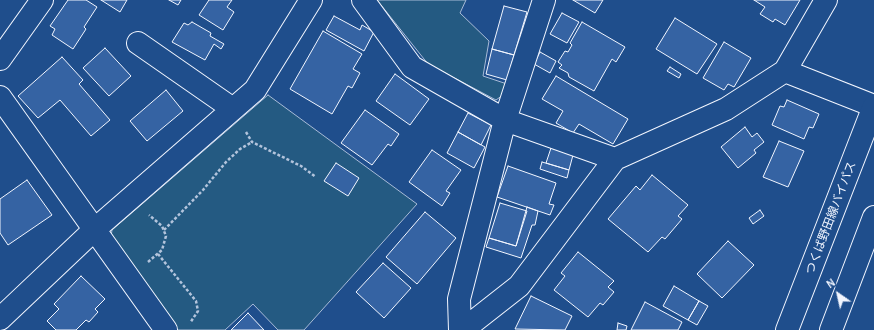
<!DOCTYPE html>
<meta charset="utf-8">
<style>
body{margin:0}
#map{position:relative;width:874px;height:330px;overflow:hidden;background:#1f4e8c;font-family:Karla,sans-serif}
canvas{display:block}
.north{position:absolute;left:818px;top:274px;width:40px;height:40px;-webkit-text-stroke:3px #1f4e8c;paint-order:stroke;rotate:326deg;font-size:11px;font-weight:700;line-height:16px;text-align:center;color:#f2f6ff}
.north::after{content:'';display:block;margin:auto;width:14px;height:18px;background:#f2f6ff;clip-path:polygon(50% 0,100% 100%,50% 72%,0 100%)}
</style>
<div id="map">
<canvas width="874" height="330"></canvas>
<div class="north">N</div>
</div>
<script>
const context = document.querySelector('canvas').getContext('2d');
context.lineJoin = 'round';
function fillPath(path, color) { context.fillStyle = color; context.fill(path, 'evenodd'); }
const toPath = rows => new Path2D(rows.map(r => 'M' + r).join(''));
function stroke(path, color, width, dash) { context.strokeStyle = color; context.lineWidth = width; context.lineCap = dash ? 'butt' : 'round'; context.setLineDash(dash || []); context.stroke(path); }
function write(font, color, halo, rows, align = 'center') {
  context.font = font + ' Karla,"Noto Sans JP",sans-serif'; context.lineWidth = 3; context.setLineDash([]); context.textBaseline = 'middle'; context.strokeStyle = halo; context.fillStyle = color; for (const [text, x, y, turn = 0] of rows) {
    context.save(); context.translate(x, y); context.rotate((+turn || 0) * Math.PI / 180); context.textAlign = isNaN(turn) ? turn : align; if (halo) context.strokeText(text, 0, 0); context.fillText(text, 0, 0); context.restore();
  }
}
const green = toPath([
 [377,0,466,0,460,13,489,41,483,76,507,84,503,95,496,100,428,64,377,0],
 [268,95,417,204,304,330,278,330,253,304,225,330,176,330,110,244,112,230,268,95]
]);
fillPath(green, '#245a82');
stroke(green, '#a8bbd7', 1);
const building = toPath([
 [68,0,86,0,97,7,84,27,86,29,73,49,52,35,55,29,50,26,68,0],
 [101,0,127,0,120,12,101,0],
 [169,0,181,0,178,5,169,0],
 [209,0,232,0,227,7,234,12,223,30,199,15,209,0],
 [573,0,603,0,595,13,573,0],
 [754,0,800,0,785,25,775,19,773,22,760,14,765,7,754,0],
 [504,6,527,12,514,55,492,49,504,6],
 [562,13,579,22,567,43,550,34,562,13],
 [334,16,360,30,362,25,374,32,364,51,326,30,334,16],
 [675,18,717,44,697,74,656,49,675,18],
 [192,22,211,33,210,36,224,44,221,49,214,44,205,60,172,42,184,23,188,25,192,22],
 [582,22,625,47,616,62,612,59,594,91,569,77,568,73,559,68,562,65,558,62,565,51,568,52,572,45,570,43,582,22],
 [323,31,362,54,353,69,360,73,352,88,348,86,332,114,290,89,323,31],
 [724,42,751,58,734,87,728,84,724,90,703,78,724,42],
 [105,48,131,76,109,96,83,68,105,48],
 [492,49,514,55,507,80,486,74,492,49],
 [540,52,556,61,550,73,534,64,540,52],
 [62,57,83,80,79,84,110,120,91,136,60,100,38,118,18,96,62,57],
 [670,67,681,74,679,78,667,71,670,67],
 [395,74,429,99,410,125,376,101,395,74],
 [556,76,628,119,613,144,579,124,573,133,556,123,563,111,542,99,556,76],
 [166,90,183,111,147,141,130,121,166,90],
 [787,100,819,114,813,128,809,127,804,139,772,125,780,106,784,107,787,100],
 [365,110,399,134,391,146,388,144,372,165,341,143,365,110],
 [468,113,491,125,481,145,458,132,468,113],
 [745,127,752,137,757,133,764,142,754,150,756,153,738,168,721,147,745,127],
 [458,132,485,147,474,168,447,153,458,132],
 [779,141,804,151,788,187,763,177,779,141],
 [551,148,573,155,569,170,546,163,551,148],
 [432,150,461,170,446,191,450,193,442,206,409,182,432,150],
 [542,162,569,170,567,178,540,169,542,162],
 [336,163,359,178,348,196,324,181,336,163],
 [508,166,556,183,549,204,554,205,550,215,497,197,508,166],
 [652,175,688,205,678,216,682,219,665,239,662,237,648,252,608,219,636,186,640,190,652,175],
 [27,180,52,215,8,245,0,233,0,199,27,180],
 [500,203,527,211,516,246,489,238,500,203],
 [527,207,538,211,535,225,532,225,521,258,486,247,489,238,516,246,527,207],
 [760,210,764,216,753,224,749,218,760,210],
 [425,212,456,238,417,284,386,257,425,212],
 [728,241,754,265,722,298,697,274,728,241],
 [578,252,614,281,608,287,614,292,603,305,600,303,588,317,554,290,565,276,561,273,578,252],
 [383,263,411,288,384,318,356,292,383,263],
 [81,276,105,299,95,309,98,312,89,322,86,320,76,330,56,330,47,321,59,309,54,304,81,276],
 [674,286,699,301,688,320,663,306,674,286],
 [531,296,572,316,565,330,515,329,531,296],
 [699,301,708,306,697,325,688,320,699,301],
 [645,302,682,322,678,330,631,330,645,302],
 [248,313,264,330,231,330,248,313],
 [618,323,627,326,626,330,617,330,618,323]
]);
fillPath(building, '#3563a3');
stroke(building, '#f2f6ff', 1);
const minor = toPath([
 [363,0,412,67,505,120,615,159],
 [138,43,233,109],
 [0,59,42,0],
 [785,71,874,106],
 [0,97,166,330],
 [0,319,94,230,255,90,311,0],
 [460,330,459,299,505,120,544,0],
 [463,330,519,286,615,159,726,109,785,71,826,0]
]);
const primary = toPath([
 [787,330,874,106],
 [831,330,874,217]
]);
stroke(minor, '#f2f6ff', 24);
stroke(primary, '#f2f6ff', 24);
stroke(toPath([
 [246,132,252,142,301,166,316,177],
 [164,230,203,190,226,162,240,149,252,142],
 [158,254,196,301,198,311,190,323],
 [148,262,162,250,166,236,162,226,149,215]
]), '#b3c4dc', 2.5, [3, 2]);
stroke(minor, '#1f4e8c', 22);
stroke(primary, '#1f4e8c', 22);
write('12px', '#f2f6ff', '#1f4e8c', [
 ["つくば野田線バイパス",831,218,-69]
]);
</script>
